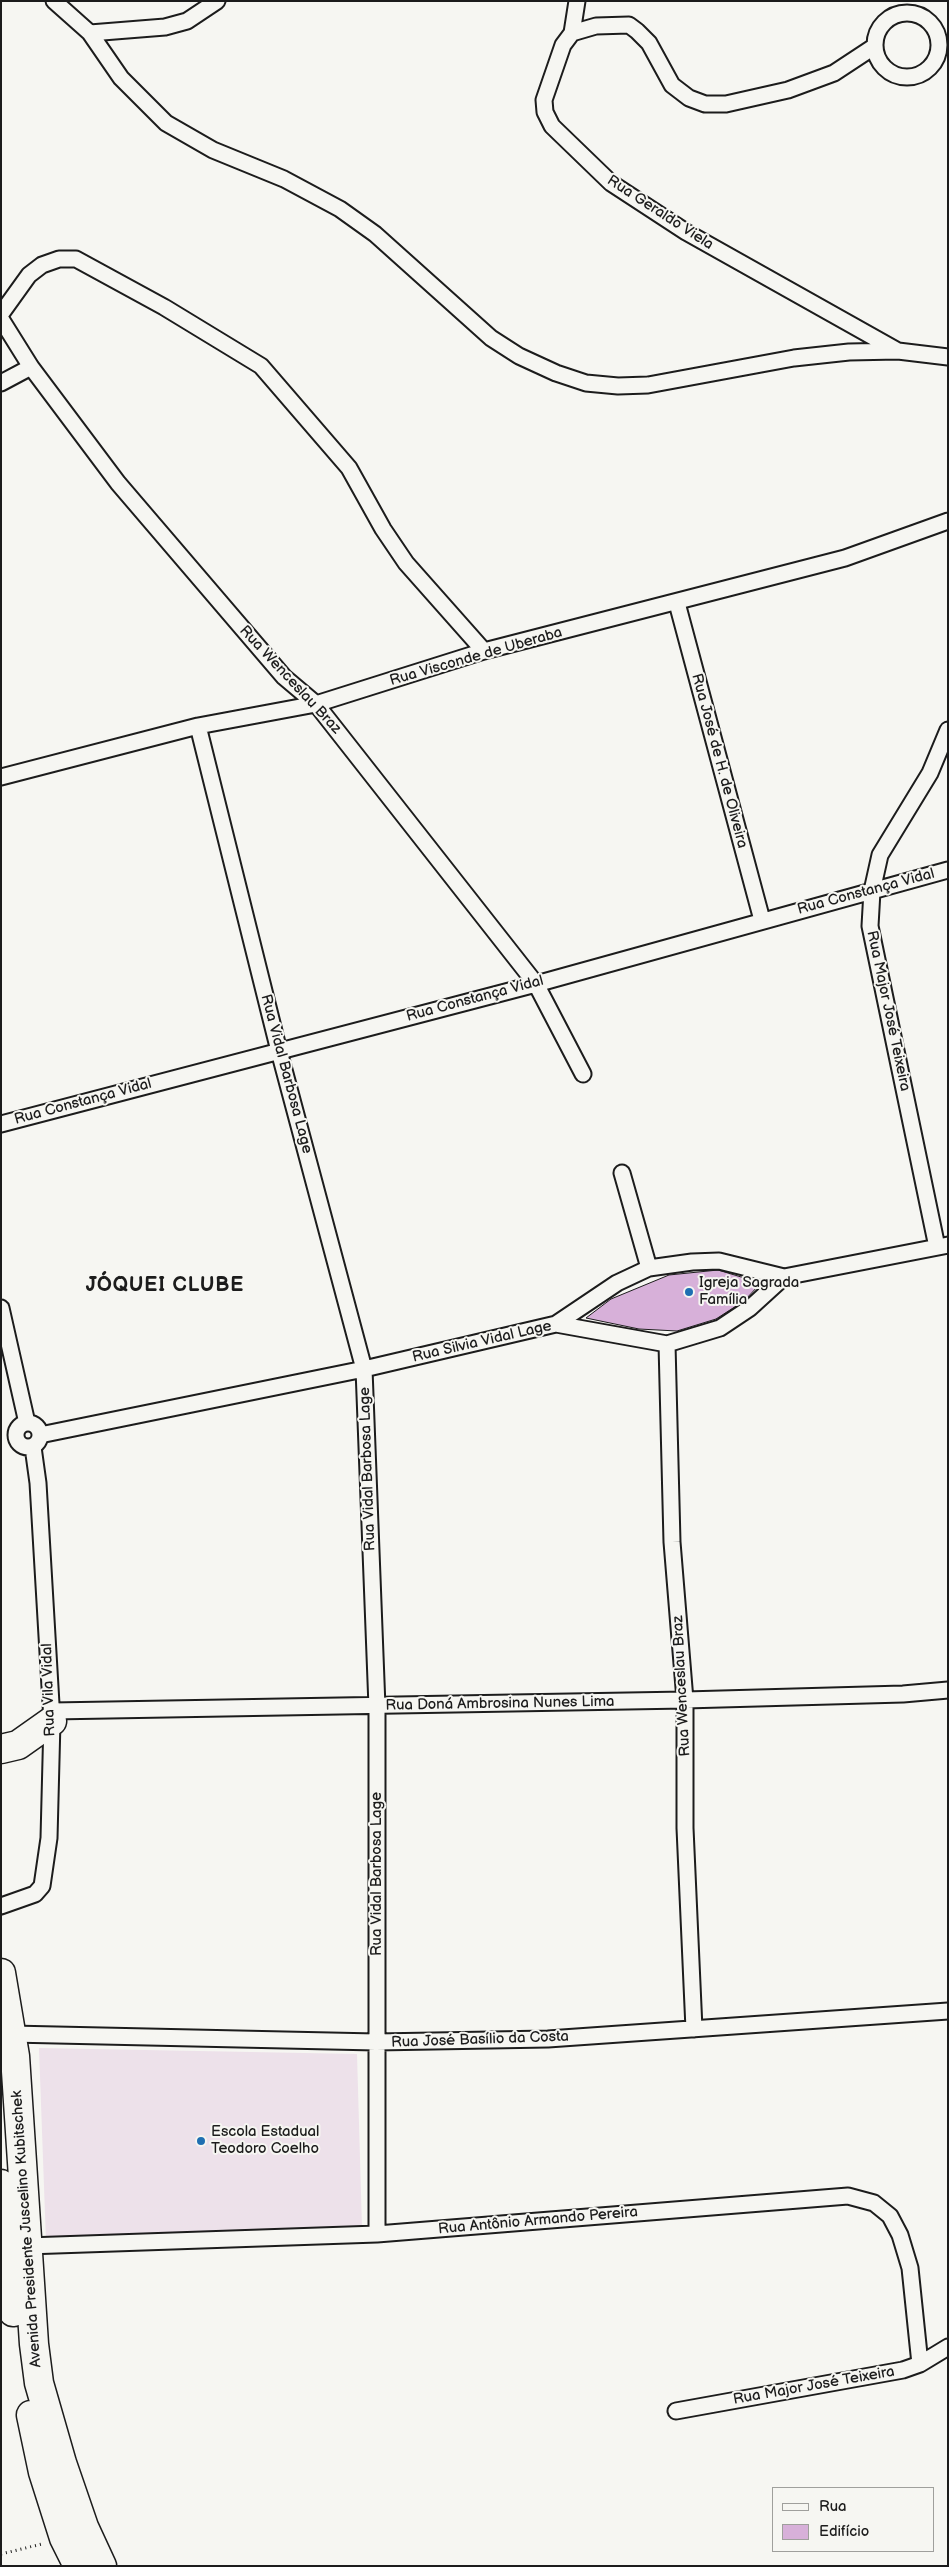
<!DOCTYPE html>
<meta charset="utf-8">
<style>
body{margin:0}
#map{position:relative;width:949px;height:2567px;overflow:hidden;background:#f6f6f2;font-family:"Balsamiq Sans",sans-serif}
canvas{display:block}
.frame{position:absolute;inset:0;border:2px solid #1c1c1c;pointer-events:none}
.legend{position:absolute;left:772px;top:2487px;width:162px;height:65px;box-sizing:border-box;background:#f6f6f2;border:1px solid #9f9f9c;margin:0;padding:6px 9px;list-style:none;font-size:15px;color:#1c1c1c}
.legend li{display:flex;align-items:center;gap:10px;height:25px}
.legend b{width:25px;border:1px solid #9f9f9c}
</style>
<div id="map">
<canvas width="949" height="2567"></canvas>
<div class="frame"></div>
<ul class="legend">
<li><b style="height:6px;background:#f6f6f2"></b>Rua</li>
<li><b style="height:14px;background:#d7b0d9"></b>Edifício</li>
</ul>
</div>
<script>
const context = document.querySelector('canvas').getContext('2d');
context.lineJoin = 'round';
function fillPath(path, color) { context.fillStyle = color; context.fill(path, 'evenodd'); }
const toPath = rows => new Path2D(rows.map(r => 'M' + r).join(''));
function stroke(path, color, width, dash) { context.strokeStyle = color; context.lineWidth = width; context.lineCap = dash ? 'butt' : 'round'; context.setLineDash(dash || []); context.stroke(path); }
function write(font, color, halo, rows, align = 'center') {
  context.font = font + ' "Balsamiq Sans",sans-serif'; context.lineWidth = 4; context.setLineDash([]); context.textBaseline = 'middle'; context.strokeStyle = halo; context.fillStyle = color; for (const [text, x, y, turn = 0] of rows) {
    context.save(); context.translate(x, y); context.rotate((+turn || 0) * Math.PI / 180); context.textAlign = isNaN(turn) ? turn : align; if (halo) context.strokeText(text, 0, 0); context.fillText(text, 0, 0); context.restore();
  }
}
fillPath(toPath([
 [39,2048,357,2054,362,2228,46,2242]
]), '#ede1ea');
const building = toPath([
 [718,1270,761,1283,744,1301,716,1319,677,1331,639,1329,586,1318,611,1299,669,1275,718,1270]
]);
fillPath(building, '#d7b0d9');
stroke(building, '#1c1c1c', 1);
const street = toPath([
 [54,1,90,33,121,78,166,123,213,150,284,179,340,209,375,234,491,338,519,356,556,373,586,383,618,386,648,385,794,358,849,352,898,351],
 '875 45a32 32 0 1 1 64 0a32 32 0 1 1-64 0Z',
 [90,33,165,27,187,21,217,1],
 [572,33,577,1],
 [875,46,834,73,788,90,726,104,705,104,689,98,672,85,649,43,637,31,629,25,596,26,572,33,563,45,544,100,545,112,552,126,611,183,686,232,898,351,948,357],
 [1,314,29,275,42,265,59,259,76,259,164,307,261,366,349,468,383,529,406,563,484,651],
 [1,319,31,367,118,483,284,677,316,704,536,984,583,1074],
 [1,383,31,367],
 [677,603,762,920],
 [198,726,279,1051,364,1369,377,1707,377,2234],
 [1,777,198,726,316,704,484,651,845,558,948,521],
 [1,1124,536,984,948,870],
 [622,1173,649,1268],
 [937,1247,870,926,872,891,880,855,930,773,948,730],
 [1,1308,27,1423],
 [556,1324,617,1283,649,1268,692,1262,719,1261,784,1277],
 [667,1344,672,1542,685,1700,685,1828,694,2029],
 '16 1435a12 12 0 1 1 24 0a12 12 0 1 1-24 0Z',
 [40,1435,364,1369,556,1324,667,1344,720,1328,750,1308,784,1277,948,1245],
 [52,1711,685,1700,903,1694,948,1690],
 [1,1906,35,1894,42,1886,49,1838,52,1721,38,1483,33,1447],
 [11,2034,376,2042,548,2039,948,2011],
 [27,2246,377,2234,848,2196,874,2203,890,2216,900,2235,910,2268,920,2364],
 [676,2411,903,2370,920,2364,948,2347]
]);
const highway = toPath([
 [1,1749,18,1745,52,1721],
 [1,1973,15,2056,34,2344,39,2383,62,2463,84,2527,102,2566],
 [1,2184,13,2312],
 [31,2415,43,2472,64,2538,78,2566]
]);
stroke(street, '#1c1c1c', 19);
stroke(highway, '#1c1c1c', 31);
stroke(toPath([
 [1,2554,42,2544]
]), '#1c1c1c', 3, [1, 4]);
stroke(street, '#f6f6f2', 15);
stroke(highway, '#f6f6f2', 28);
for (const [x, y, r, color] of [
 [689,1292,5,"#1f6fb2"],
 [201,2141,5,"#1f6fb2"]
]) { const dot = new Path2D(); dot.arc(x, y, r, 0, 2 * Math.PI); context.fillStyle = color; context.fill(dot); stroke(dot, '#f6f6f2', 2); }
write('15px', '#1c1c1c', '#f6f6f2', [
 ["Rua Geraldo Viela",660,213,33],
 ["Rua Visconde de Uberaba",476,657,-16],
 ["Rua Wenceslau Braz",290,680,47],
 ["Rua José de H. de Oliveira",719,761,75],
 ["Rua Constança Vidal",866,892,-15],
 ["Rua Constança Vidal",475,999,-15],
 ["Rua Major José Teixeira",888,1011,78],
 ["Rua Vidal Barbosa Lage",286,1074,75],
 ["Rua Constança Vidal",83,1102,-15],
 ["Rua Silvia Vidal Lage",482,1342,-13],
 ["Rua Vidal Barbosa Lage",368,1469,-92],
 ["Rua Wenceslau Braz",682,1686,-93],
 ["Rua Vila Vidal",49,1690,-92],
 ["Rua Doná Ambrosina Nunes Lima",500,1704,-1],
 ["Rua Vidal Barbosa Lage",377,1874,-90],
 ["Rua José Basílio da Costa",480,2040,-2],
 ["Rua Antônio Armando Pereira",538,2221,-5],
 ["Avenida Presidente Juscelino Kubitschek",27,2229,-94],
 ["Rua Major José Teixeira",814,2386,-10]
]);
write('15px', '#1c1c1c', '#f6f6f2', [
 ["Igreja Sagrada",699,1283],
 ["Família",699,1300],
 ["Escola Estadual",211,2132],
 ["Teodoro Coelho",211,2149]
], 'left');
context.letterSpacing = '1px';
write('bold 20px', '#1c1c1c', '#f6f6f2', [
 ["JÓQUEI CLUBE",165,1286]
]);
context.letterSpacing = '0px';
</script>
